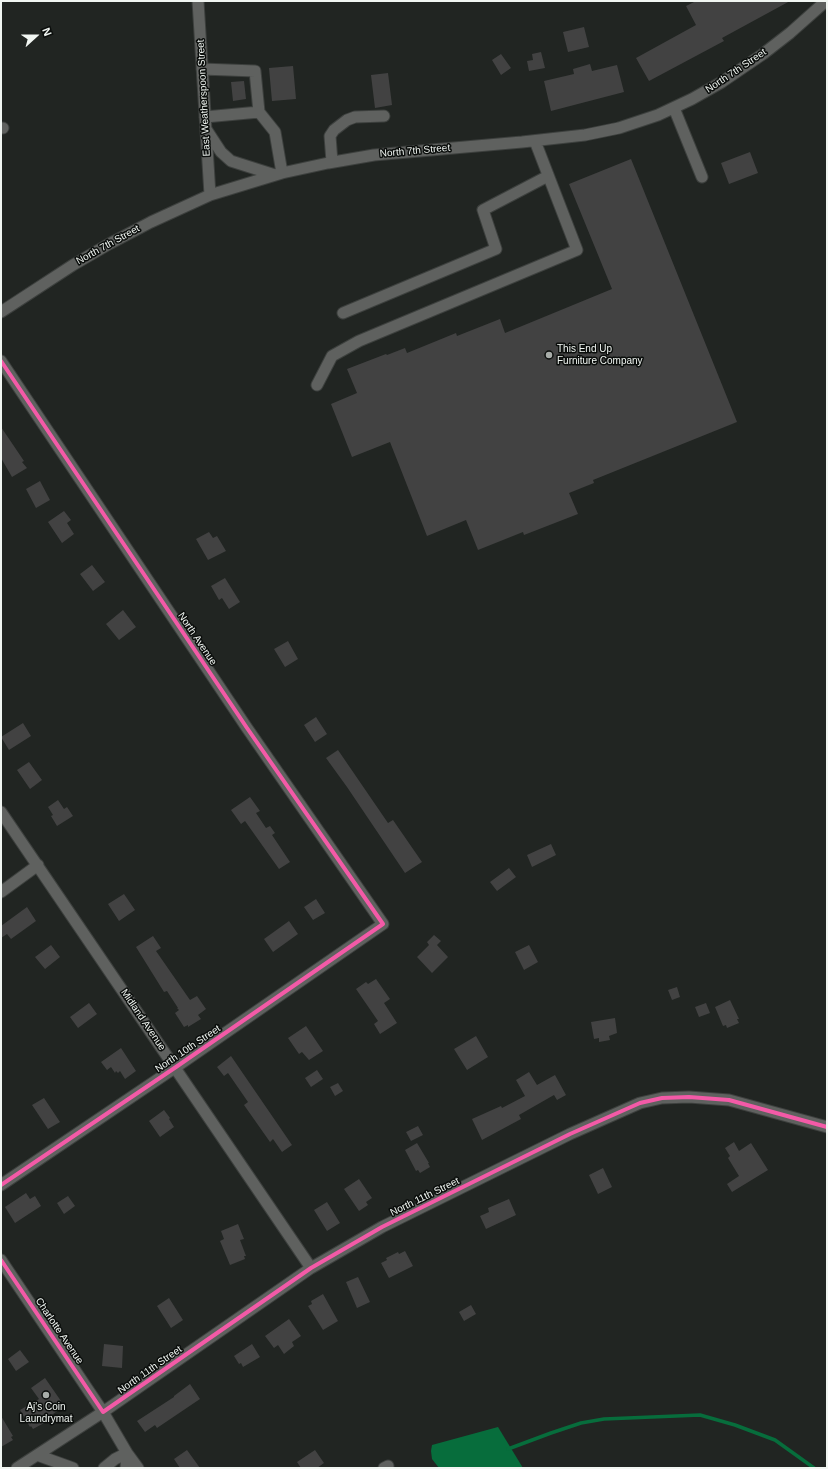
<!DOCTYPE html>
<style>
body{margin:0}
#map{position:relative;width:828px;height:1469px;overflow:hidden;background:#212522;font-family:Arial,sans-serif}
canvas{display:block}
.frame{position:absolute;inset:0;border:2px solid #f1f6f2;pointer-events:none}
.north{position:absolute;left:16px;top:16px;width:40px;height:40px;-webkit-text-stroke:3px #0b0e0c;paint-order:stroke;rotate:69deg;font-size:11px;font-weight:700;line-height:16px;text-align:center;color:#f1f6f2}
.north::after{content:'';display:block;margin:auto;width:14px;height:18px;background:#f1f6f2;clip-path:polygon(50% 0,100% 100%,50% 72%,0 100%)}
</style>
<div id="map">
<canvas width="828" height="1469"></canvas>
<div class="frame"></div>
<div class="north">N</div>
</div>
<script>
const context = document.querySelector('canvas').getContext('2d');
context.lineJoin = 'round';
function fillPath(path, color) { context.fillStyle = color; context.fill(path, 'evenodd'); }
const toPath = rows => new Path2D(rows.map(r => 'M' + r).join(''));
function stroke(path, color, width, dash) { context.strokeStyle = color; context.lineWidth = width; context.lineCap = dash ? 'butt' : 'round'; context.setLineDash(dash || []); context.stroke(path); }
function write(font, color, halo, rows, align = 'center') {
  context.font = font + ' Arial,sans-serif'; context.lineWidth = 3; context.setLineDash([]); context.textBaseline = 'middle'; context.strokeStyle = halo; context.fillStyle = color; for (const [text, x, y, turn = 0] of rows) {
    context.save(); context.translate(x, y); context.rotate((+turn || 0) * Math.PI / 180); context.textAlign = isNaN(turn) ? turn : align; if (halo) context.strokeText(text, 0, 0); context.fillText(text, 0, 0); context.restore();
  }
}
fillPath(toPath([
 [498,1427,523,1468,439,1468,432,1459,431,1451,432,1445]
]), '#076d3c');
stroke(toPath([
 [508,1449,551,1433,581,1423,604,1419,700,1415,735,1425,775,1440,814,1468]
]), '#076d3c', 3.5);
fillPath(toPath([
 [696,1,790,1,722,38,724,41,649,81,636,58,696,25,686,6],
 [584,27,589,47,568,52,563,32],
 [541,52,545,68,529,71,527,61,533,60,532,54],
 [501,54,511,68,501,75,492,60],
 [590,64,592,71,617,65,624,92,551,111,544,81,574,74,573,69],
 [293,66,296,99,272,101,269,68],
 [388,73,392,105,375,108,371,75],
 [244,81,246,99,233,101,231,82],
 [750,152,758,173,729,184,721,163],
 [631,159,737,422,593,480,594,483,569,493,578,514,524,535,523,532,478,550,466,520,427,536,390,442,352,457,331,404,357,393,347,369,386,354,387,355,405,348,407,353,456,333,457,336,500,319,505,333,612,289,569,184],
 [1,427,24,461,22,462,27,468,12,477,1,458],
 [40,481,50,500,36,508,26,489],
 [64,511,71,520,67,523,74,534,62,543,48,522],
 [209,532,213,538,217,536,226,551,208,560,196,539],
 [92,565,105,582,93,591,80,574],
 [225,578,240,602,229,609,222,598,219,600,211,586],
 [123,610,136,627,119,640,106,624],
 [288,641,298,659,285,667,274,649],
 [316,717,327,734,315,742,304,725],
 [23,723,31,736,9,750,1,737],
 [338,750,388,823,393,820,422,862,405,873,347,787,326,758],
 [29,762,42,780,30,789,17,770],
 [250,797,260,811,256,813,266,828,270,826,275,833,272,835,290,862,279,869,245,821,241,824,231,810],
 [58,800,64,809,67,807,73,816,57,826,51,816,53,815,48,807],
 [551,844,556,855,532,867,527,855],
 [509,868,516,877,497,891,490,882],
 [124,894,135,910,119,921,108,904],
 [316,899,325,913,313,920,304,907],
 [27,907,36,921,11,939,7,934,1,938,1,926],
 [289,921,298,934,273,952,264,939],
 [434,935,441,941,437,945,448,957,432,973,417,957,429,945,427,942],
 [153,936,161,948,156,951,190,1000,197,996,206,1009,198,1015,201,1019,188,1027,188,1025,184,1027,175,1013,179,1010,177,1008,178,1008,167,991,164,992,136,947],
 [51,945,60,957,45,969,35,957],
 [529,945,538,962,524,970,515,952],
 [376,979,390,999,384,1003,397,1023,380,1034,374,1024,378,1021,356,989,366,982,368,984],
 [677,987,680,997,672,1000,668,990],
 [730,1000,739,1019,737,1019,739,1023,727,1028,726,1025,723,1026,715,1007],
 [89,1003,97,1014,78,1028,70,1017],
 [706,1003,710,1013,699,1017,695,1007],
 [615,1018,617,1033,609,1036,610,1040,599,1042,599,1038,594,1039,591,1022],
 [306,1026,323,1051,309,1060,302,1052,299,1054,288,1038],
 [476,1036,488,1057,467,1070,454,1049],
 [121,1048,136,1071,125,1079,120,1071,118,1073,116,1071,115,1073,111,1067,107,1070,101,1062],
 [231,1056,292,1145,282,1152,273,1139,270,1142,244,1105,248,1102,228,1073,224,1076,217,1067],
 [317,1070,323,1079,311,1087,305,1078],
 [529,1072,537,1085,555,1075,566,1095,557,1100,554,1095,519,1115,521,1119,482,1140,472,1119,501,1106,502,1108,525,1096,516,1080],
 [338,1083,343,1091,335,1096,330,1087],
 [44,1098,60,1122,48,1129,32,1105],
 [164,1110,170,1118,169,1119,174,1127,160,1137,149,1121],
 [418,1126,423,1135,411,1141,406,1132],
 [734,1142,739,1151,751,1143,768,1170,732,1192,727,1184,739,1176,728,1158,730,1156,725,1148],
 [417,1143,429,1163,428,1163,430,1167,420,1173,418,1170,416,1171,405,1150],
 [603,1168,612,1187,598,1194,589,1175],
 [359,1179,372,1198,366,1202,368,1205,359,1211,344,1189],
 [26,1193,30,1199,35,1196,41,1206,15,1223,5,1207],
 [68,1196,75,1206,64,1214,57,1203],
 [509,1199,516,1215,486,1229,480,1216,489,1212,488,1208],
 [327,1202,340,1223,327,1231,314,1210],
 [238,1224,244,1239,240,1240,246,1256,244,1256,245,1259,230,1265,220,1241,224,1239,221,1231],
 [405,1251,413,1266,389,1278,381,1263,387,1260,386,1258,398,1252,399,1254],
 [358,1277,370,1302,357,1308,346,1282],
 [323,1294,338,1321,323,1330,308,1306,312,1304,311,1301],
 [169,1298,183,1320,171,1328,157,1306],
 [471,1305,476,1314,464,1321,459,1312],
 [289,1319,301,1336,292,1342,294,1346,284,1354,278,1345,274,1348,265,1336],
 [104,1344,123,1346,122,1368,102,1366],
 [252,1344,260,1357,243,1367,241,1363,239,1364,234,1356],
 [20,1350,29,1362,16,1371,8,1359],
 [45,1378,61,1401,59,1403,63,1407,43,1421,44,1423,33,1429,31,1426,30,1427,20,1410,39,1399,31,1388],
 [190,1384,200,1399,157,1428,155,1425,145,1432,137,1421,174,1397,174,1396],
 [1,1416,13,1436,11,1437,13,1440,1,1447],
 [187,1450,200,1468,180,1468,174,1459],
 [315,1450,324,1463,317,1468,301,1468,297,1462]
]), '#424242');
const minor = toPath([
 [198,1,210,195],
 [202,69,255,71,259,112,275,132,282,173],
 [674,108,702,177],
 [205,117,259,112],
 [1,128,3,128],
 [206,129,221,152,231,161,275,175],
 [332,162,330,136,334,130,347,120,355,117,384,116],
 [1,312,73,265,109,244,151,222,210,195,282,173,328,163,374,155,522,142,585,135,619,128,658,115,692,99,722,82,763,54,790,33,826,1],
 [343,313,496,249,483,210,548,176],
 [1,361,247,728,383,924,176,1067,1,1185],
 [317,385,332,356,359,341,577,250,535,141],
 [1,812,311,1268],
 [1,892,38,865],
 [1,1260,103,1412,127,1453,138,1468],
 [37,1455,73,1468],
 [17,1468,103,1412,311,1268,382,1227,570,1134,640,1103,662,1098,689,1097,729,1100,827,1127],
 [104,1468,115,1459,127,1453],
 [126,1468,127,1453],
 [384,1468,388,1466]
]);
stroke(minor, '#3d403e', 13);
stroke(minor, '#5f615f', 11);
stroke(toPath([
 [1,361,247,728,383,924,176,1067,1,1185],
 [1,1260,103,1412,311,1268,382,1227,570,1134,640,1103,662,1098,689,1097,729,1100,827,1127]
]), '#f35aa7', 4);
for (const [x, y, r, color] of [
 [549,355,4,"#a8ada9"],
 [46,1395,4,"#a8ada9"]
]) { const dot = new Path2D(); dot.arc(x, y, r, 0, 2 * Math.PI); context.fillStyle = color; context.fill(dot); stroke(dot, '#0b0e0c', 1.5); }
write('10px', '#f1f6f2', '#0b0e0c', [
 ["North 7th Street",736,71,-34],
 ["East Weatherspoon Street",204,98,-93],
 ["North 7th Street",415,151,-5],
 ["North 7th Street",108,245,-29],
 ["North Avenue",197,639,56],
 ["Midland Avenue",143,1020,56],
 ["North 10th Street",188,1049,-34],
 ["North 11th Street",425,1197,-26],
 ["Charlotte Avenue",59,1331,56],
 ["North 11th Street",150,1370,-35]
]);
write('10px', '#f1f6f2', '#0b0e0c', [
 ["This End Up",557,349],
 ["Furniture Company",557,361],
 ["Aj's Coin",46,1407,"center"],
 ["Laundrymat",46,1419,"center"]
], 'left');
</script>
